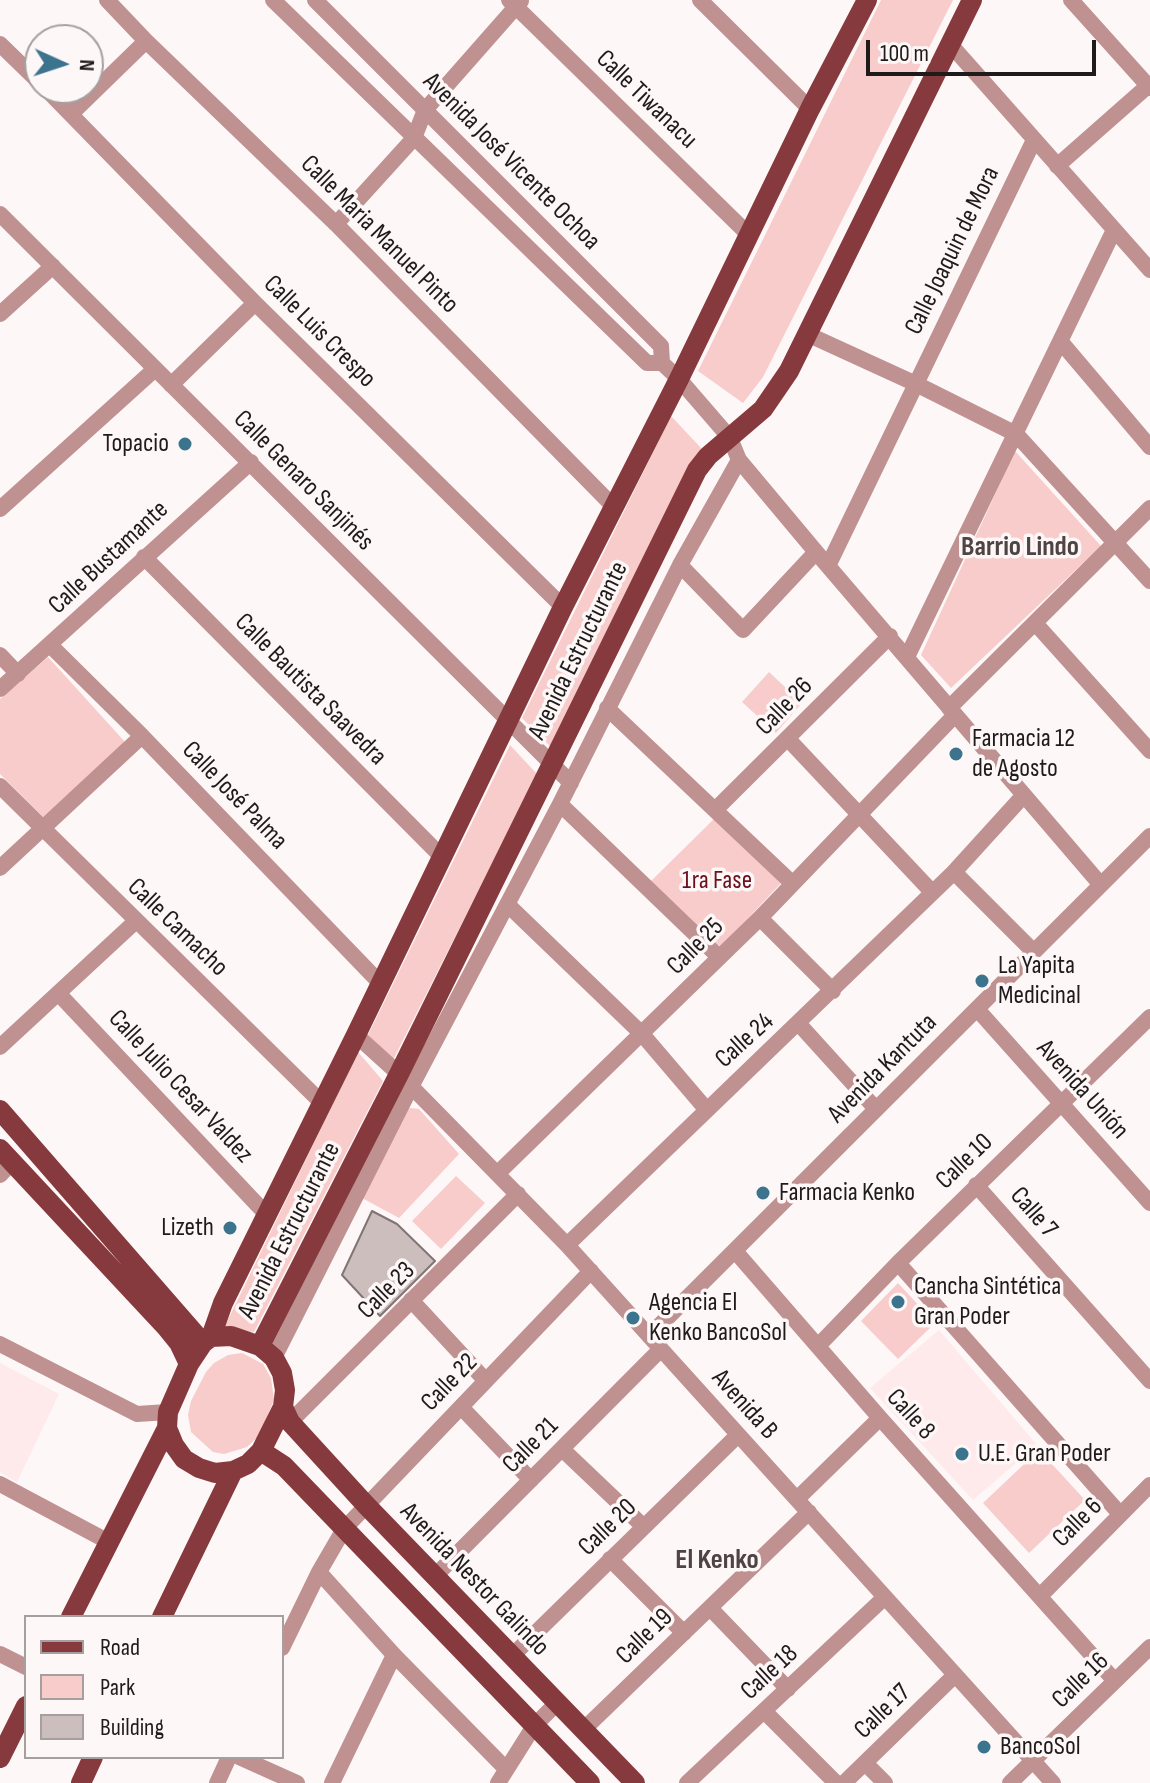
<!DOCTYPE html>
<meta charset="utf-8">
<style>
body{margin:0}
#map{position:relative;width:1150px;height:1783px;overflow:hidden;background:#fdf7f7;font-family:"Sofia Sans Condensed",sans-serif}
canvas{display:block}
.legend{position:absolute;left:24px;top:1615px;width:260px;height:144px;box-sizing:border-box;background:#fdf7f7;border:2px solid #a59f9f;margin:0;padding:10px 14px;list-style:none;font-size:24px;color:#201b1b}
.legend li{display:flex;align-items:center;gap:16px;height:40px}
.legend b{width:40px;border:2px solid #a59f9f}
.north{position:absolute;left:24px;top:24px;width:80px;height:80px;box-sizing:border-box;background:#fdf7f7;border:2px solid #a59f9f;border-radius:50%;rotate:93deg;font-size:22px;font-weight:700;line-height:32px;text-align:center;color:#201b1b}
.north::after{content:'';display:block;margin:auto;width:28px;height:36px;background:#3c748e;clip-path:polygon(50% 0,100% 100%,50% 72%,0 100%)}
.scale{position:absolute;left:866px;top:40px;width:230px;height:36px;box-sizing:border-box;border:4px solid #201b1b;border-top:0;padding-left:10px;font-size:24px;line-height:28px;white-space:nowrap;color:#201b1b;-webkit-text-stroke:6px #fdf7f7;paint-order:stroke}
</style>
<div id="map">
<canvas width="1150" height="1783"></canvas>
<ul class="legend">
<li><b style="height:10px;background:#873a3d"></b>Road</li>
<li><b style="height:22px;background:#f7cccb"></b>Park</li>
<li><b style="height:22px;background:#ccbebd"></b>Building</li>
</ul>
<div class="north">N</div>
<div class="scale">100 m</div>
</div>
<script>
const context = document.querySelector('canvas').getContext('2d');
context.lineJoin = 'round';
function fillPath(path, color) { context.fillStyle = color; context.fill(path, 'evenodd'); }
const toPath = rows => new Path2D(rows.map(r => 'M' + r).join(''));
function stroke(path, color, width, dash) { context.strokeStyle = color; context.lineWidth = width; context.lineCap = dash ? 'butt' : 'round'; context.setLineDash(dash || []); context.stroke(path); }
function write(font, color, halo, rows, align = 'center') {
  context.font = font + ' "Sofia Sans Condensed",sans-serif'; context.lineWidth = 7; context.setLineDash([]); context.textBaseline = 'middle'; context.strokeStyle = halo; context.fillStyle = color; for (const [text, x, y, turn = 0] of rows) {
    context.save(); context.translate(x, y); context.rotate((+turn || 0) * Math.PI / 180); context.textAlign = isNaN(turn) ? turn : align; if (halo) context.strokeText(text, 0, 0); context.fillText(text, 0, 0); context.restore();
  }
}
fillPath(toPath([
 [939,1330,1037,1445,973,1500,870,1388],
 [0,1363,59,1394,17,1482,0,1472]
]), '#feeaea');
fillPath(toPath([
 [881,0,953,0,763,377,743,403,698,371],
 [671,416,701,448,550,746,522,718],
 [1015,451,1101,546,951,688,921,655],
 [48,657,125,742,43,817,0,774,0,699],
 [769,672,802,703,776,733,742,702],
 [510,745,537,774,393,1060,368,1035],
 [717,816,783,881,721,947,649,883],
 [358,1052,383,1081,254,1332,223,1330],
 [410,1108,419,1109,459,1154,399,1218,362,1198,404,1112],
 [456,1176,485,1203,441,1249,412,1221],
 [898,1283,935,1323,898,1359,861,1321],
 [242,1353,263,1364,271,1378,274,1400,259,1436,247,1447,224,1454,213,1452,191,1432,188,1415,191,1401,206,1372,214,1363,228,1355],
 [1039,1450,1085,1500,1029,1553,983,1503]
]), '#f7cccb');
const building = toPath([
 [372,1211,397,1224,435,1261,380,1316,342,1275,372,1211]
]);
fillPath(building, '#ccbebd');
stroke(building, '#827474', 2);
stroke(toPath([
 [107,0,146,41,336,224,614,507],
 [273,0,647,363,662,363,679,379,730,438,739,460,816,552,1101,885],
 [315,0,661,346,662,363],
 [509,0,749,235],
 [700,0,810,109],
 [1071,0,1150,88],
 [0,44,40,83],
 [950,44,1150,270],
 [45,88,255,303,563,607],
 [71,114,146,41],
 [1057,166,1150,84],
 [0,214,571,783],
 [336,224,414,138,425,110,521,1],
 [0,314,53,266],
 [807,334,914,383,1016,434,1150,581],
 [1061,342,1150,447],
 [171,385,255,303],
 [0,509,155,369],
 [144,557,442,857],
 [680,565,743,630,816,552],
 [828,566,1034,140],
 [1035,623,1150,751],
 [50,645,142,736,380,983],
 [0,655,18,674],
 [907,657,1114,230],
 [0,689,251,462],
 [607,708,792,883],
 [949,708,1150,508],
 [788,739,932,892],
 [0,786,322,1103],
 [1024,795,954,872,1034,952],
 [560,804,719,957],
 [715,810,890,636],
 [0,868,142,736],
 [508,905,642,1034,706,1109],
 [760,918,833,991],
 [58,993,267,1215],
 [977,1009,1150,1203],
 [799,1024,876,1109],
 [356,1035,399,1074,567,1245,1053,1783],
 [0,1047,136,921],
 [498,1173,760,918,955,715],
 [0,1175,12,1162],
 [976,1185,1150,1381],
 [567,1245,954,872],
 [735,1251,880,1418,1115,1681],
 [898,1263,1120,1514],
 [411,1300,486,1381],
 [649,1336,1150,836],
 [0,1344,137,1414,168,1412],
 [818,1346,898,1263,1150,1017],
 [274,1358,411,1087,560,804,680,565,739,460],
 [461,1407,531,1480],
 [290,1422,518,1194],
 [562,1449,644,1527],
 [0,1484,109,1542],
 [797,1499,880,1418],
 [610,1559,684,1633],
 [319,1572,394,1655,505,1768],
 [435,1576,661,1349],
 [1040,1596,1150,1485],
 [710,1608,788,1689],
 [282,1648,319,1572,344,1529,591,1271],
 [0,1654,26,1667],
 [512,1656,738,1435],
 [764,1711,836,1783],
 [583,1730,809,1512],
 [239,1757,297,1783],
 [865,1763,885,1783],
 [217,1783,229,1757],
 [332,1783,394,1655],
 [498,1783,534,1726,557,1703],
 [687,1783,885,1597],
 [844,1783,955,1675],
 [1010,1783,1150,1647]
]), '#bf9190', 16);
stroke(toPath([
 [0,1110,203,1343],
 [0,1149,166,1327,179,1343,189,1364],
 [231,1336,260,1346,274,1358,282,1373,285,1390,283,1407,261,1451,248,1464,233,1471,215,1473,199,1468,184,1459,174,1445,167,1428,168,1412,189,1364,203,1343,211,1337,231,1336],
 [211,1337,223,1303,356,1035,563,607,679,379,810,109,867,0],
 [260,1346,399,1074,697,470,708,456,763,409,789,371,972,0],
 [283,1407,290,1422,366,1505,635,1783],
 [261,1451,284,1466,590,1783],
 [71,1617,167,1428],
 [162,1617,233,1471],
 [0,1758,26,1706],
 [81,1783,93,1757]
]), '#873a3d', 20);
for (const [x, y, r, color] of [
 [185,444,8,"#3c748e"],
 [956,754,8,"#3c748e"],
 [982,981,8,"#3c748e"],
 [763,1193,8,"#3c748e"],
 [230,1228,8,"#3c748e"],
 [898,1302,8,"#3c748e"],
 [633,1318,8,"#3c748e"],
 [962,1454,8,"#3c748e"],
 [984,1747,8,"#3c748e"]
]) { const dot = new Path2D(); dot.arc(x, y, r, 0, 2 * Math.PI); context.fillStyle = color; context.fill(dot); stroke(dot, '#fdf7f7', 3); }
write('26px', '#201b1b', '#fdf7f7', [
 ["Calle Tiwanacu",646,100,44],
 ["Avenida José Vicente Ochoa",511,162,45],
 ["Calle Maria Manuel Pinto",379,235,45],
 ["Calle Joaquin de Mora",953,251,-64],
 ["Calle Luis Crespo",319,332,45],
 ["Calle Genaro Sanjinés",303,481,45],
 ["Calle Bustamante",109,558,-43],
 ["Avenida Estructurante",579,651,-64],
 ["Calle Bautista Saavedra",310,690,45],
 ["Calle 26",785,707,-46],
 ["Calle José Palma",234,796,46],
 ["Calle Camacho",177,928,44],
 ["Calle 25",696,947,-45],
 ["Calle 24",745,1041,-42],
 ["Avenida Kantuta",883,1069,-45],
 ["Calle Julio Cesar Valdez",180,1087,47],
 ["Avenida Unión",1082,1090,48],
 ["Calle 10",965,1162,-44],
 ["Calle 7",1033,1213,49],
 ["Avenida Estructurante",290,1231,-63],
 ["Calle 23",387,1291,-45],
 ["Calle 22",450,1383,-46],
 ["Avenida B",744,1405,48],
 ["Calle 8",910,1415,48],
 ["Calle 21",531,1446,-45],
 ["Calle 6",1078,1523,-45],
 ["Calle 20",608,1528,-44],
 ["Avenida Nestor Galindo",474,1580,46],
 ["Calle 19",645,1637,-44],
 ["Calle 18",770,1673,-43],
 ["Calle 16",1081,1681,-44],
 ["Calle 17",883,1712,-44]
]);
write('26px', '#201b1b', '#fdf7f7', [
 ["Topacio",169,444,"right"],
 ["Farmacia 12",972,739],
 ["de Agosto",972,769],
 ["La Yapita",998,966],
 ["Medicinal",998,996],
 ["Farmacia Kenko",779,1193],
 ["Lizeth",214,1228,"right"],
 ["Cancha Sintética",914,1287],
 ["Gran Poder",914,1317],
 ["Agencia El",649,1303],
 ["Kenko BancoSol",649,1333],
 ["U.E. Gran Poder",978,1454],
 ["BancoSol",1000,1747]
], 'left');
write('26px', '#6b101c', '#fdf7f7', [
 ["1ra Fase",717,881]
]);
write('bold 28px', '#4f4343', '#fdf7f7', [
 ["Barrio Lindo",1020,548],
 ["El Kenko",717,1561]
]);
</script>
